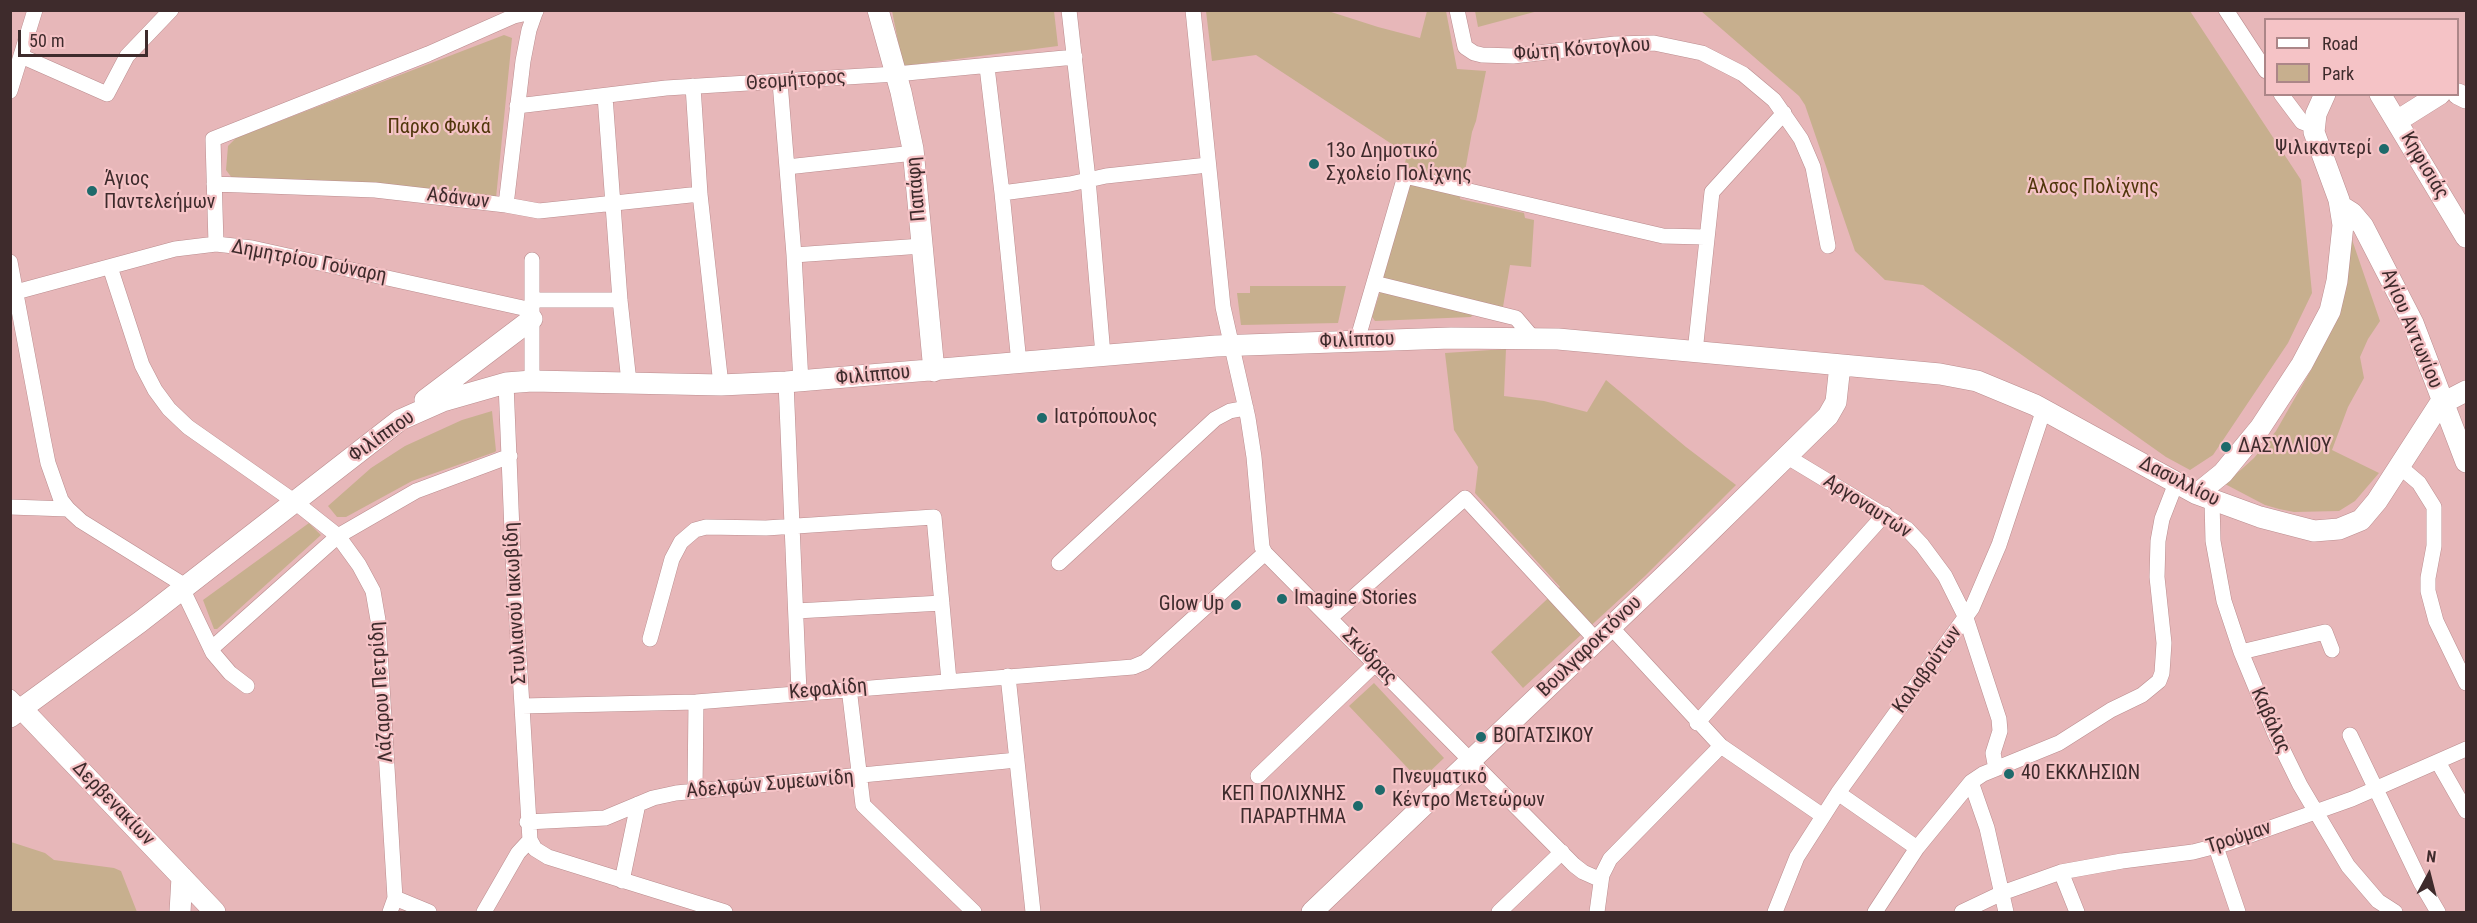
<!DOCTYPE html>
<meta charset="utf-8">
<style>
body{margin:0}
#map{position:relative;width:2477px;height:923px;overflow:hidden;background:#e7b7b9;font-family:"Roboto Condensed",sans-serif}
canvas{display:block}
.frame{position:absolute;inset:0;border:12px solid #3e2b2c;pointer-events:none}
.legend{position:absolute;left:2264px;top:18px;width:195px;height:78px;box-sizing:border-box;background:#f5c3c6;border:2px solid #ac8688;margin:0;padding:8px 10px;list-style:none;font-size:18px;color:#3e2b2c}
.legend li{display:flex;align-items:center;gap:12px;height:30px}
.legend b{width:30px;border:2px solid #ac8688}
.north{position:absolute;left:2399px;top:845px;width:60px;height:60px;-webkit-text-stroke:4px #f5c3c6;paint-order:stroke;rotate:7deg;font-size:16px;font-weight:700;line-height:24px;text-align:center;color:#3e2b2c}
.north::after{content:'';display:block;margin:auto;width:21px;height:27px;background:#3e2b2c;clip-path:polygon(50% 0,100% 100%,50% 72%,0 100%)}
.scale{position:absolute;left:18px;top:30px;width:130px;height:27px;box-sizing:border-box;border:3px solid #3e2b2c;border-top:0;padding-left:8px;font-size:18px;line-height:21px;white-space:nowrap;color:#3e2b2c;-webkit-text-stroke:4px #f5c3c6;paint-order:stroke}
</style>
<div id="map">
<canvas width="2477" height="923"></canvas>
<div class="frame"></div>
<ul class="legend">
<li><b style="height:8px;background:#fff"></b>Road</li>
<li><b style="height:16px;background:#c7af8e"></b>Park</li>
</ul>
<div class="north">N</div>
<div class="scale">50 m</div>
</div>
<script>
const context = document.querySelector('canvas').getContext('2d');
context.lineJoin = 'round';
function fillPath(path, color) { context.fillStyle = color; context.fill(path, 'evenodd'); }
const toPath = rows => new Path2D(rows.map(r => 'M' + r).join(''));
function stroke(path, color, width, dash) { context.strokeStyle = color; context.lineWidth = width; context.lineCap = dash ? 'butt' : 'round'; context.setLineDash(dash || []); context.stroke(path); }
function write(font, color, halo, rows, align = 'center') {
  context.font = font + ' "Roboto Condensed",sans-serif'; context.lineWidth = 4.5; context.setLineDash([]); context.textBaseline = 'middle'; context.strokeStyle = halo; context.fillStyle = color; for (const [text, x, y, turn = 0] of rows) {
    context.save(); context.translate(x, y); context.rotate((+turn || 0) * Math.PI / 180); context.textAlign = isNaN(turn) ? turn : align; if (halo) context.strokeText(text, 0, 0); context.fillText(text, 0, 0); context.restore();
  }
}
fillPath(toPath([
 [892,11,1054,11,1058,46,903,66],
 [1206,11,1328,11,1378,27,1420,38,1427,11,1446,11,1457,69,1486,71,1476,121,1472,132,1460,199,1524,213,1525,218,1534,220,1531,267,1510,265,1503,307,1379,278,1407,154,1256,55,1212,61],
 [1475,11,1475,10,1538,11,1478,27],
 [1701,11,2190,11,2301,180,2312,293,2288,343,2213,455,2190,470,2166,457,1923,285,1885,280,1855,251,1805,105,1799,96],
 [504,35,512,38,496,198,232,178,226,170,228,146,236,138],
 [2349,231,2380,321,2368,339,2360,357,2364,378,2348,407,2332,450,2379,473,2355,501,2339,511,2294,512,2279,509,2265,505,2225,484,2254,458,2276,431,2311,370,2334,320],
 [1250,286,1346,286,1338,323,1241,325,1237,293,1250,293],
 [1380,292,1473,314,1471,317,1375,321,1372,317],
 [1506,349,1504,396,1544,401,1587,412,1606,380,1686,447,1736,485,1645,576,1523,688,1491,652,1560,587,1475,493,1478,467,1454,430,1445,353],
 [492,411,496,451,495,452,412,481,346,517,337,517,328,506,371,468,405,446,462,420],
 [309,523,321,535,217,629,214,629,203,600],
 [1374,683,1444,758,1420,781,1349,706],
 [11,842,45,853,54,860,114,868,121,871,137,912,11,912]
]), '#c7af8e');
const street = toPath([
 [1069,10,1088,179,1103,355],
 [1193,10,1223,307,1248,418,1254,457,1262,547,1265,553,1574,865,1583,872,1601,880],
 [1457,10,1465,47,1474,53,1482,55,1513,56,1615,44,1654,43,1702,53,1743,74,1774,100,1801,139,1813,167,1828,246],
 [2226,10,2266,71],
 [21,56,107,94,127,56,171,10],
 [987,67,1002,193,1019,363],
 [780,82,794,255,801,382],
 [693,86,700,194,721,385],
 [10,91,35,10],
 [2281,94,2302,122,2313,126],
 [605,96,620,300,629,382],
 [517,106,666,88,896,74,1075,57],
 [787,167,914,153],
 [214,184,375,190,506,205,539,211,700,194],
 [1002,193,1070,184,1106,176,1208,165],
 [506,205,523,61,529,30,536,10],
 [216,244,213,139,428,54,514,16,536,11],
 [794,255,922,246],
 [10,262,43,438,48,463,61,500,68,509,81,521,179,582,213,653,230,673,247,686],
 [110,267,142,365,155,390,169,409,188,427,295,502,338,536,359,565,373,591,378,620,395,898,390,912],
 [1374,283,1516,318,1533,338],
 [16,292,175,249,216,244,252,248,532,310],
 [532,300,620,300],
 [1357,341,1405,176,1663,236,1705,237],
 [1695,352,1712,192,1784,113],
 [532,381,532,260],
 [786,382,799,692],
 [506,383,513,556,530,840,535,849,548,857,725,912],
 [1786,456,1907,529,1922,545,1945,576,1966,618,1999,719,2000,731,1993,753,1996,769],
 [2399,466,2419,483,2434,507,2434,546,2428,578,2428,591,2436,621,2466,683],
 [2212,500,2213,541,2224,601,2241,652,2275,734,2300,785,2348,866,2378,901,2395,912],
 [10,507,68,509],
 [1059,563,1215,419,1230,411,1246,408],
 [796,611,942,603],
 [1330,618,1465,498,1597,641],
 [1611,627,1721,746,1823,816],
 [650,639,672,559,681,542,695,530,706,527,766,528,934,517,949,681],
 [211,649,338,536,416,491,510,456],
 [2241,652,2325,632,2332,650],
 [1008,676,1033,912],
 [849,688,863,805,974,912],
 [10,697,22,709],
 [522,706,696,702,1133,667,1145,662,1265,553],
 [1697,723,1885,514],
 [2350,735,2421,883,2438,912],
 [2438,762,2466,811],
 [1258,776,1375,664],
 [1971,782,1987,828,2006,912],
 [695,791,696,702],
 [1838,793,1917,848],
 [527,822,605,818,653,798,676,793,1017,760],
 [2216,847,2238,912],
 [2061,872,2077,912],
 [622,881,638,804],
 [395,898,429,912],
 [484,912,518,853,530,840],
 [1499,912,1562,852],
 [1597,912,1602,875,1610,859,1721,746],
 [1775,912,1797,857,1838,793,1972,608,1999,545,2044,409],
 [1875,912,1917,848,1971,782,1983,774,2059,743,2111,710,2142,695,2159,681,2162,673,2164,643,2157,577,2158,541,2162,519,2176,483],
 [1962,912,2002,893,2061,872,2122,861,2193,852,2228,843,2352,799,2466,749]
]);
const secondary = toPath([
 [878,10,901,92,913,149,934,371],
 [2380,94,2466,237],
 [2458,94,2466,98],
 [2397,121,2440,94],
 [2341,206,2352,213,2363,226,2413,323,2466,462],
 [425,400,532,319],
 [2197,494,2223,473,2260,428,2302,364,2330,311,2337,281,2343,225,2339,200,2314,132,2316,114,2325,94],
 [22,709,215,912],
 [10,717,140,622,400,420,443,401,506,383,532,381,721,385,786,382,1216,346,1451,338,1558,339,1940,374,1977,381,2035,405,2197,494,2260,517,2314,531,2339,529,2361,520,2377,501,2439,405,2466,391],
 [180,912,182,877],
 [1312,912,1682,559,1828,416,1836,402,1840,365]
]);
stroke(street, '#ba8c8e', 16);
stroke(secondary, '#ba8c8e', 22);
stroke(street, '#fff', 15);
stroke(secondary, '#fff', 21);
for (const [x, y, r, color] of [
 [2384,149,6,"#1e6a6b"],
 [1314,164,6,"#1e6a6b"],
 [92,191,6,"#1e6a6b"],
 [1042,418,6,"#1e6a6b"],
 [2226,447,6,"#1e6a6b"],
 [1282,599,6,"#1e6a6b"],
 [1236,605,6,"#1e6a6b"],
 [1481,737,6,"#1e6a6b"],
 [2009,774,6,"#1e6a6b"],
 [1380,790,6,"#1e6a6b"],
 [1358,806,6,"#1e6a6b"]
]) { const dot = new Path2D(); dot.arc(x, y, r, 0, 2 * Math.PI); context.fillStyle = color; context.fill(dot); stroke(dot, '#f5c3c6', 2); }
write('20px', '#3e2b2c', '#f5c3c6', [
 ["Φώτη Κόντογλου",1582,50,-4],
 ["Θεομήτορος",796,81,-4],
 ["Κηφισιάς",2424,166,59],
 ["Παπάφη",917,189,-95],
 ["Αδάνων",458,199,7],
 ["Δημητρίου Γούναρη",309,262,11],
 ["Αγίου Αντωνίου",2411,329,67],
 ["Φιλίππου",1357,341,-2],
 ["Φιλίππου",873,376,-5],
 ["Φιλίππου",382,437,-35],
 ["Δασυλλίου",2179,482,27],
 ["Αργοναυτών",1867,507,33],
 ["Στυλιανού Ιακωβίδη",516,603,-93],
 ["Βουλγαροκτόνου",1590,647,-44],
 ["Σκύδρας",1369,657,46],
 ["Καλαβρύτων",1928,670,-54],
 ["Κεφαλίδη",828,690,-5],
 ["Λάζαρου Πετρίδη",382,692,-94],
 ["Καβάλας",2270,721,66],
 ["Αδελφών Συμεωνίδη",770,785,-5],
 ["Δερβενακίων",113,804,46],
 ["Τρούμαν",2239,838,-18]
]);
write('20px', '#50360b', '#f5c3c6', [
 ["Πάρκο Φωκά",439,128],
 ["Άλσος Πολίχνης",2093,188]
]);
write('20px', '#3e2b2c', '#f5c3c6', [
 ["Ψιλικαντερί",2372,149,"right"],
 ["13ο Δημοτικό",1326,152],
 ["Σχολείο Πολίχνης",1326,175],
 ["Άγιος",104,180],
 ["Παντελεήμων",104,203],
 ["Ιατρόπουλος",1054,418],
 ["ΔΑΣΥΛΛΙΟΥ",2238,447],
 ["Imagine Stories",1294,599],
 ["Glow Up",1224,605,"right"],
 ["ΒΟΓΑΤΣΙΚΟΥ",1493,737],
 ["40 ΕΚΚΛΗΣΙΩΝ",2021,774],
 ["Πνευματικό",1392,778],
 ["Κέντρο Μετεώρων",1392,801],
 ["ΚΕΠ ΠΟΛΙΧΝΗΣ",1346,795,"right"],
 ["ΠΑΡΑΡΤΗΜΑ",1346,818,"right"]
], 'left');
</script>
